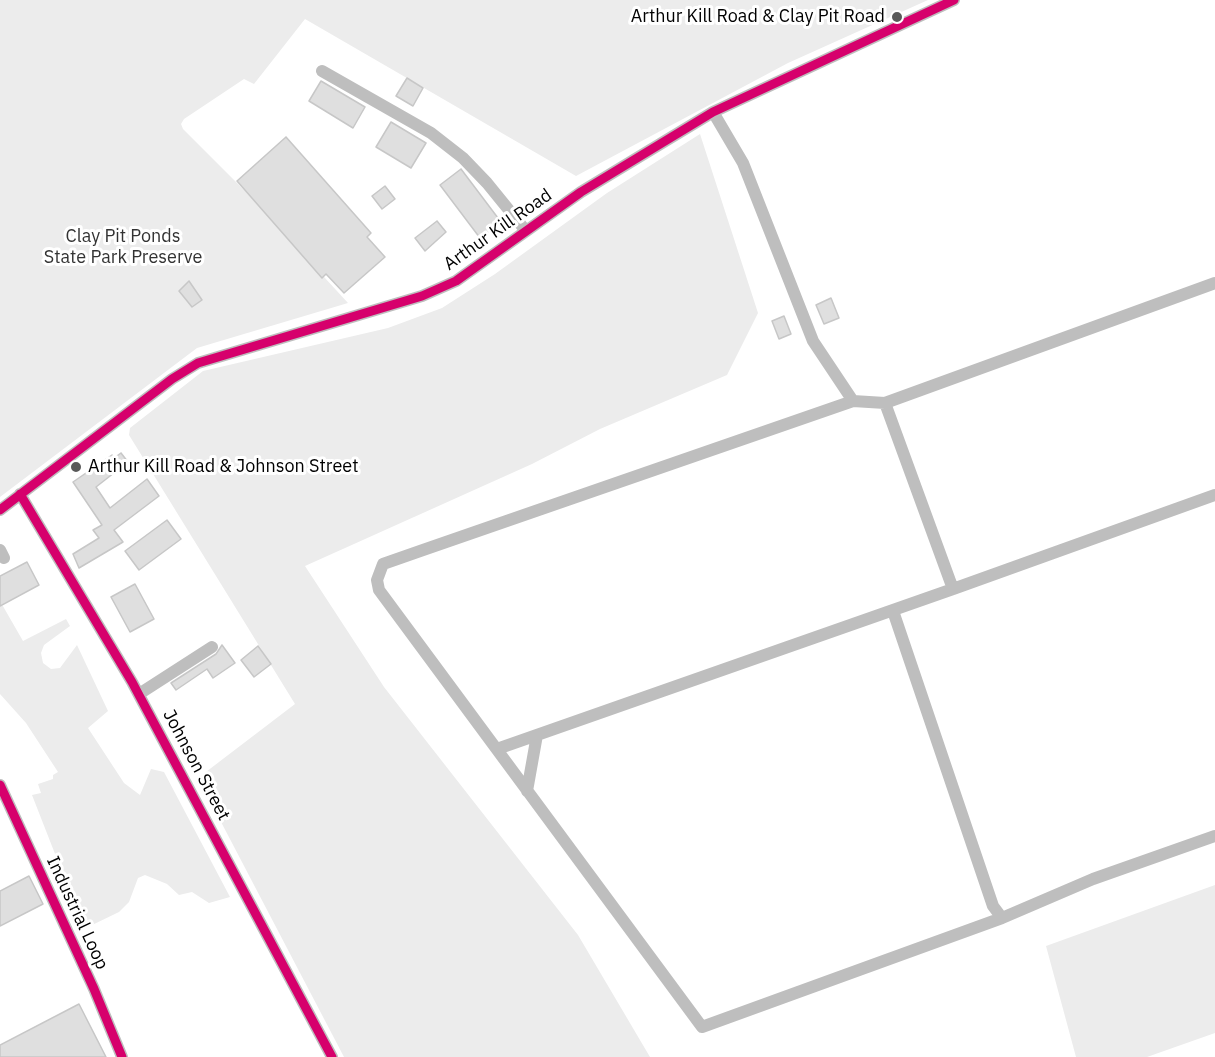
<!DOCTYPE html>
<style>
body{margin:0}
canvas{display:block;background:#fff}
</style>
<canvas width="1215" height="1057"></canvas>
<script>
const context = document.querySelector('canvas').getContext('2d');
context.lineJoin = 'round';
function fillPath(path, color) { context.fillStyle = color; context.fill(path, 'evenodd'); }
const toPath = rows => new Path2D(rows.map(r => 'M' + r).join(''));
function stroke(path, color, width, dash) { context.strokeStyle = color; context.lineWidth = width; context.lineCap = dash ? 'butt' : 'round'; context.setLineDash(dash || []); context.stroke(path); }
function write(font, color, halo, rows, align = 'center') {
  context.font = font + ' "IBM Plex Sans",sans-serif'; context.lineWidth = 6; context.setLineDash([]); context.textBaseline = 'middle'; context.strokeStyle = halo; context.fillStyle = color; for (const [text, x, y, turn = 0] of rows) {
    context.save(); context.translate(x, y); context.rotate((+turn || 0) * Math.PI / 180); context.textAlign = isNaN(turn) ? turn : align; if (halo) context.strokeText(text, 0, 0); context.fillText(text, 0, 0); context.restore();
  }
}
fillPath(toPath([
 [0,0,928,0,788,63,576,176,305,19,254,84,244,79,184,119,181,124,183,129,245,191,348,303,197,348,0,497],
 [700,134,758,313,727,375,600,429,532,464,305,566,384,687,578,935,650,1057,344,1057,198,778,295,704,129,435,130,428,203,371,388,328,442,308,495,274,607,193],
 [0,601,23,641,66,619,70,626,44,645,41,653,43,663,51,669,60,668,77,645,108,711,88,728,124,783,140,795,151,769,164,772,230,897,209,903,192,892,179,895,167,884,145,875,138,878,129,902,119,912,88,927,75,905,32,795,41,793,38,784,53,779,53,775,58,772,26,723,0,694],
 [1215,885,1215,1033,1147,1057,1076,1057,1046,946]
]), '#ececec');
const building = toPath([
 [407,78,423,88,413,106,396,96,407,78],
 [321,81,365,107,353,128,309,101,321,81],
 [391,122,426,143,411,168,376,147,391,122],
 [286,137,371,233,367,237,385,257,344,293,326,274,322,278,237,181,286,137],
 [461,169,501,222,480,238,440,185,461,169],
 [385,186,395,199,382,209,372,196,385,186],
 [437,221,446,232,425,251,415,238,437,221],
 [189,281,202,300,192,307,179,291,189,281],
 [831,298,839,318,824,324,816,305,831,298],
 [784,316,791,334,779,339,772,321,784,316],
 [121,453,128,462,96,487,110,508,147,479,159,496,114,530,123,542,79,568,73,554,99,538,93,530,102,525,73,482,112,455,114,458,121,453],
 [167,520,181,539,139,570,125,551,167,520],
 [27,562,39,585,0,606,0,576,27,562],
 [135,584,154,619,130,632,111,597,135,584],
 [222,645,235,663,213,678,207,669,176,690,171,683,216,654,222,645],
 [258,646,271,664,254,677,241,660,258,646],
 [29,876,43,904,0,926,0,891,29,876],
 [79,1004,106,1057,0,1057,0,1045,79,1004]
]);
fillPath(building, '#dfdfdf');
stroke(building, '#c7c7c7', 1.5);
stroke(toPath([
 [322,71,431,133,463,158,487,183,526,231],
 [713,112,743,163,813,341,853,401],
 [1215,283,885,403,853,401,423,550,383,564,377,580,379,590,702,1027,1002,918,1093,879,1215,836],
 [885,403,953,589,1215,495],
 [20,494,132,682,332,1057],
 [0,510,172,379,198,363,422,296,456,281,581,192,713,112,954,0],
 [0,550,4,558],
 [893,611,993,906,1002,918],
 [139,694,212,647],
 [497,749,953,589],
 [0,785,94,989,122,1057],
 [527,791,537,735]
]), '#bebebe', 12);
stroke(toPath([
 [20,494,132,682,332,1057],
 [0,510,172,379,198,363,422,296,456,281,581,192,713,112,954,0],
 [0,785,94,989,122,1057]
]), '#d6006c', 9);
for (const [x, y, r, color] of [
 [897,17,6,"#595959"],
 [76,467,6,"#595959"]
]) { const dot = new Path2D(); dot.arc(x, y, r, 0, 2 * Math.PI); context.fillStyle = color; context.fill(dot); stroke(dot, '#fff', 2); }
write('18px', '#000', '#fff', [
 ["Arthur Kill Road & Clay Pit Road",885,17],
 ["Arthur Kill Road & Johnson Street",88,467,"left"]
], 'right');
write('18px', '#000', '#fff', [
 ["Arthur Kill Road",498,230,-35],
 ["Johnson Street",196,765,62],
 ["Industrial Loop",77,913,65]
]);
write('18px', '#333', '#fff', [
 ["Clay Pit Ponds",123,237],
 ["State Park Preserve",123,258]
]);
</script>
